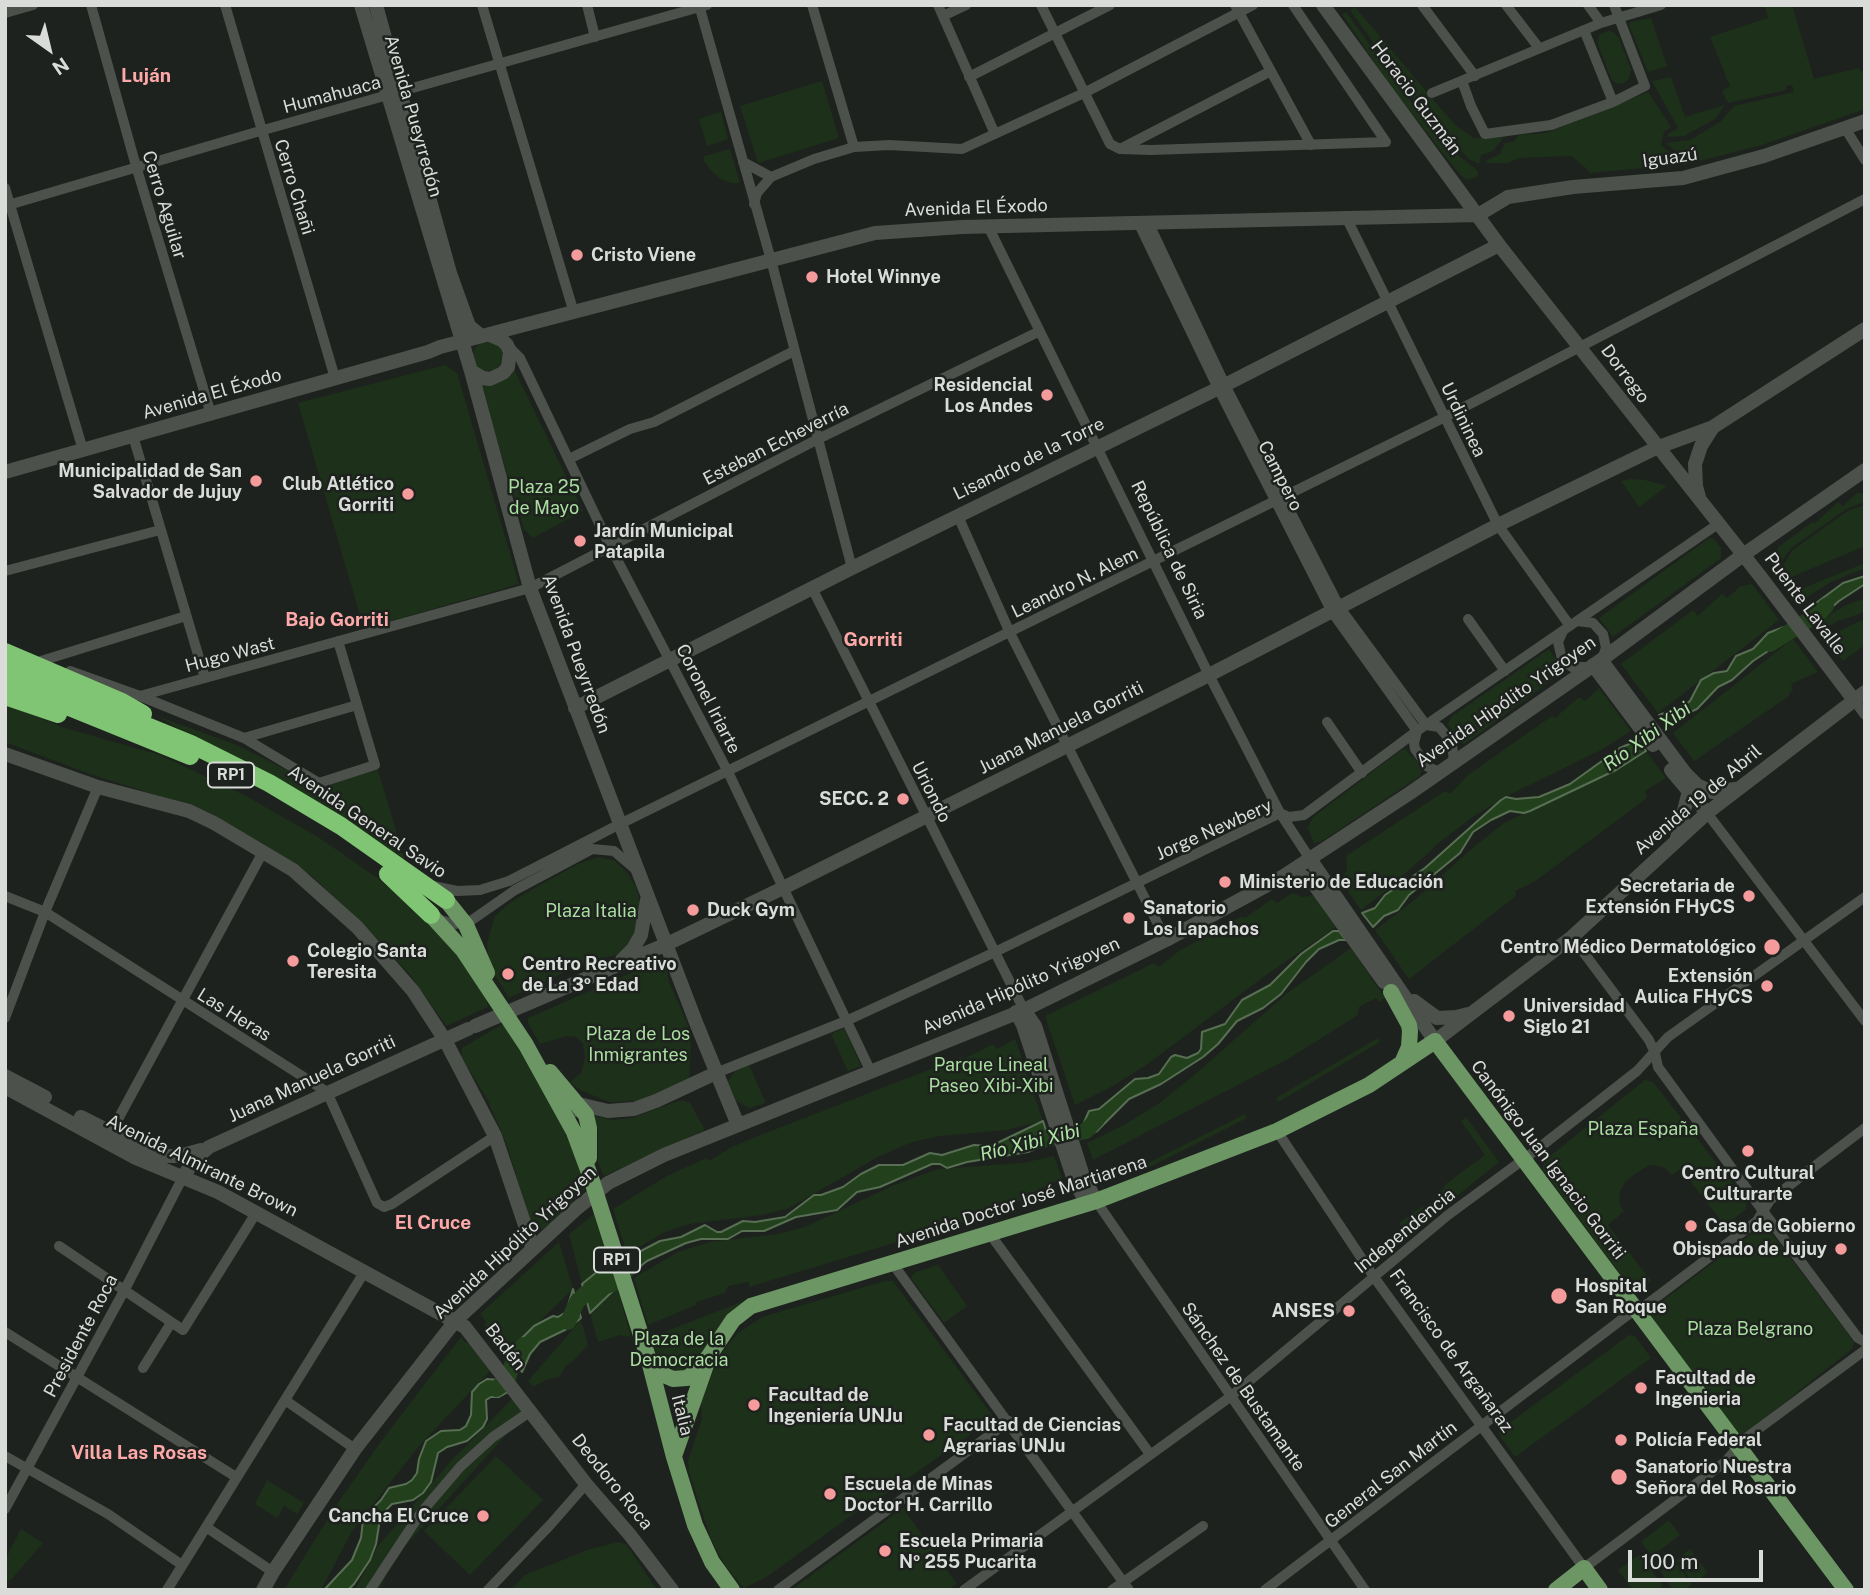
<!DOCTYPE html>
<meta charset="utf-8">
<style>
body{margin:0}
#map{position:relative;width:1870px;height:1595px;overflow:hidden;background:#1e221e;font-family:"Public Sans",sans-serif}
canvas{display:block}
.frame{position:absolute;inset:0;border:7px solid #dadcd9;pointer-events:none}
.north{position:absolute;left:14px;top:14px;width:70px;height:70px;-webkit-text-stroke:5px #1e221e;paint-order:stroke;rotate:146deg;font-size:19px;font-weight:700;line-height:28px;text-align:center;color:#dadcd9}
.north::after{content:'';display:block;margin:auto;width:24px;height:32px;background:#dadcd9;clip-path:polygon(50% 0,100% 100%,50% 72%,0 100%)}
.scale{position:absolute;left:1628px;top:1550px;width:135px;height:32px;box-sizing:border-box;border:4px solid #dadcd9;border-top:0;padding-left:9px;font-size:21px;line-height:24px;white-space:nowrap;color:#dadcd9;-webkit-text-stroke:5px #1e221e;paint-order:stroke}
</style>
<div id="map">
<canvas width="1870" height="1595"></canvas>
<div class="frame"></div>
<div class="north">N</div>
<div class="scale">100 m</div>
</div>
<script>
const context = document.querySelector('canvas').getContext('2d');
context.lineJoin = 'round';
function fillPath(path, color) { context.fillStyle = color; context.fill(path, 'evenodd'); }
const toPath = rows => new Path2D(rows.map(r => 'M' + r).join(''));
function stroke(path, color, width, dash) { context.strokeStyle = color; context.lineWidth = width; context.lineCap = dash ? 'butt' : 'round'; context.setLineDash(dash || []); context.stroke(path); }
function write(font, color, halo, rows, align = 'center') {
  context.font = font + ' "Public Sans",sans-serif'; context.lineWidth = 5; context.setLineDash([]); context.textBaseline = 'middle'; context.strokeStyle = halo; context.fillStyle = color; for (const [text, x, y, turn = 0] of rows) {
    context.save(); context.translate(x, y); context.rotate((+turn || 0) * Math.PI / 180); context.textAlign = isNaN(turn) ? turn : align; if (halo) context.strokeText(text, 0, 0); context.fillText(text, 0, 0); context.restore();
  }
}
fillPath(toPath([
 [1765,5,1792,5,1814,79,1859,68,1861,72,1865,71,1865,109,1762,145,1684,165,1681,156,1666,143,1690,140,1720,122,1734,106,1794,92,1792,85,1786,86,1786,90,1728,103,1722,91,1730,86,1710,37,1768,18],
 [1355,7,1454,124,1474,138,1510,137,1503,138,1493,151,1481,155,1479,164,1469,159,1422,110,1350,10],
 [1346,12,1423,118,1453,151,1478,171,1478,176,1468,180,1460,175,1392,88,1342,14],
 [1651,18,1667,66,1648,72,1629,25,1630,22],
 [1608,31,1613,32,1619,38,1631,69,1629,79,1624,83,1617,84,1611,79,1598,44,1599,35],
 [1671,77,1685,117,1725,105,1715,119,1684,136,1668,137,1668,134,1678,128,1652,81],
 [822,81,839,138,758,163,740,106],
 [1648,92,1671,127,1664,132,1661,145,1678,159,1678,165,1589,173,1587,169,1571,156,1519,158,1508,163,1486,163,1487,160,1500,154,1505,143,1513,142,1519,135,1546,133],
 [721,112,728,139,707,146,699,119],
 [730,149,740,183,731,183,721,179,711,171,704,161,704,156],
 '473 356a15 15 0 1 1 30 0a15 15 0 1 1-30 0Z',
 [445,365,457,373,519,584,364,629,298,403],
 [513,367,583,511,533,538,524,529,479,382],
 [1630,479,1645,480,1667,486,1639,507,1621,481],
 [1857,493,1865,493,1865,502,1848,508,1791,548,1775,571,1773,568,1778,558,1777,548,1812,522,1814,524,1838,502,1843,506],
 [1865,505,1865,546,1782,581,1777,574,1793,550,1849,510],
 [1709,538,1714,539,1721,548,1721,558,1613,637,1599,618],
 [1865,563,1865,568,1829,583,1798,603,1791,593],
 [1752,584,1779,620,1658,713,1621,664,1693,610,1698,616,1722,594,1727,598,1741,586],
 [1865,598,1865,612,1838,621,1819,632,1814,625,1844,606],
 [1865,619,1865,645,1843,661,1824,638],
 [1793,639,1818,672,1791,684,1793,690,1789,693,1789,696,1694,761,1673,733],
 [1549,649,1564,671,1469,741,1464,744,1459,742,1448,724,1451,717],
 [1599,688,1631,731,1601,750,1509,795,1474,816,1441,841,1388,889,1361,910,1340,880,1347,870,1346,856,1445,791,1450,794,1468,775,1552,716,1555,718,1579,697,1585,701],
 [5,704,65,728,160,755,244,795,318,837,376,877,431,923,466,961,486,996,488,1007,446,1026,411,976,372,934,312,876,206,811,90,774,5,742],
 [157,716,237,745,320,787,378,770,406,864],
 [1405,749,1420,765,1422,770,1420,776,1321,842,1314,843,1308,828,1312,818,1401,750],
 [1646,751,1666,778,1645,791,1647,798,1534,882,1515,891,1516,896,1409,979,1375,930,1412,902,1476,845,1504,823,1603,776],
 [598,857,615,861,626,871,636,887,641,907,638,934,619,955,594,959,509,998,492,971,488,957,487,943,495,916,511,902,533,889,578,864],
 [1292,893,1303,897,1315,895,1336,927,1266,975,1149,1063,1113,1086,1075,1105,1045,1016,1154,963,1159,967,1179,951,1242,916,1245,918,1272,899,1277,903],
 [1351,948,1385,998,1379,1002,1376,998,1359,1007,1358,1015,1288,1059,1093,1160,1087,1143,1124,1125,1158,1104,1192,1077,1286,994],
 [656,962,663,963,666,967,669,982,688,1025,691,1044,689,1080,659,1094,636,1101,609,1102,580,1090,570,1082,581,1073,583,1067,585,1058,583,1043,576,1037,566,1036,540,1044,528,1023,528,1018],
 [505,1023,542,1077,583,1170,585,1189,547,1227,541,1230,534,1227,528,1215,507,1145,487,1099,462,1058,462,1048],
 [844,1028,861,1066,848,1071,831,1034],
 [1378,1038,1380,1042,1278,1102,1276,1098],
 [1015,1039,1043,1121,1006,1130,940,1136,912,1142,876,1158,789,1208,762,1215,689,1224,665,1232,627,1254,613,1209,667,1176,706,1158,709,1161,732,1147,758,1136,962,1057,964,1059,993,1044,997,1049],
 [749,1065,766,1103,749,1108,736,1101,728,1081,735,1071],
 [1645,1080,1653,1082,1746,1201,1746,1209,1725,1226,1681,1169,1672,1175,1664,1167,1649,1165,1635,1174,1626,1181,1620,1191,1619,1203,1624,1211,1608,1225,1651,1281,1638,1291,1632,1290,1542,1169,1544,1161],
 [681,1100,690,1103,705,1130,604,1176,598,1162,598,1132,592,1115,612,1120,632,1118],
 [1245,1114,1247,1118,1142,1171,1140,1167],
 [1466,1117,1499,1162,1447,1204,1440,1193,1447,1183,1485,1155,1461,1121],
 [1054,1156,1062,1178,1036,1191,1024,1200,1002,1205,999,1211,749,1287,749,1282,728,1286,725,1293,696,1302,696,1305,648,1325,634,1278,678,1252,710,1242,778,1234,805,1227,894,1185,938,1169,1022,1163],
 [1431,1205,1438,1214,1408,1236,1399,1223,1423,1206,1426,1209],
 [594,1214,609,1262,582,1284,569,1234],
 [1762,1226,1767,1227,1854,1342,1852,1349,1742,1436,1735,1435,1647,1316,1649,1311],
 [559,1242,573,1289,507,1353,485,1325,486,1322,480,1314],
 [938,1265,967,1306,944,1323,911,1278,914,1273],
 [885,1281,893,1281,994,1418,867,1507,862,1508,765,1578,744,1588,726,1567,711,1539,689,1472,688,1461,702,1419,701,1403,715,1366,724,1350,737,1334,762,1317],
 [617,1287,631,1337,620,1335,598,1342,590,1313],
 [749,1299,691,1369,681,1372,673,1370,658,1358,651,1337],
 [581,1320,588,1345,572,1362,567,1365,559,1377,548,1379,533,1387,528,1381],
 [1629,1335,1635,1336,1651,1358,1515,1457,1499,1435,1500,1430],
 [461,1337,466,1343,470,1342,491,1370,420,1445,352,1531,321,1590,284,1590,337,1504,382,1440],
 [513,1398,525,1414,397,1555,379,1590,355,1590,378,1546,451,1461],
 [496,1456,543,1500,470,1575,424,1531],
 [267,1480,304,1503,297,1514,284,1506,277,1518,255,1504],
 [903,1508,957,1584,948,1590,791,1590],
 [1669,1520,1680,1535,1652,1556,1641,1542],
 [21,1529,43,1543,10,1581,5,1577,5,1560],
 [619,1542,627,1545,657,1590,511,1590,525,1575,590,1549],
 [1690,1549,1708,1573,1693,1583,1676,1560],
 [1640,1554,1663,1586,1657,1590,1633,1590,1618,1570],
 [1674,1560,1692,1584,1684,1590,1673,1590,1660,1571]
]), '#1d3019');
const water = toPath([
 [1865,576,1865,584,1839,601,1813,624,1804,612,1843,583,1865,576],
 [1784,627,1791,636,1753,661,1732,680,1718,687,1697,709,1672,720,1667,726,1659,715,1685,705,1690,701,1701,680,1714,673,1727,671,1736,656,1753,649,1768,633,1784,627],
 [1638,740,1646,751,1616,770,1530,811,1524,813,1510,811,1491,820,1473,832,1460,853,1409,895,1398,910,1384,916,1373,927,1362,913,1375,908,1385,895,1425,868,1501,800,1506,797,1516,799,1539,797,1570,784,1620,748,1638,740],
 [1333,931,1339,931,1346,940,1339,940,1319,949,1306,962,1281,994,1263,1008,1237,1021,1218,1044,1203,1057,1161,1084,1129,1099,1097,1131,1085,1137,1082,1127,1089,1111,1099,1109,1135,1079,1148,1078,1159,1074,1171,1057,1175,1055,1187,1058,1198,1053,1201,1049,1202,1032,1225,1024,1242,1000,1270,985,1301,954,1333,931],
 [1043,1121,1050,1143,1028,1152,967,1162,947,1168,940,1164,932,1164,880,1187,857,1192,837,1210,796,1217,764,1231,742,1231,728,1239,701,1239,686,1243,647,1261,632,1273,629,1264,637,1253,660,1241,681,1237,705,1225,717,1232,721,1232,743,1221,755,1222,785,1217,814,1195,821,1195,843,1187,861,1174,879,1165,903,1165,930,1153,942,1155,974,1145,991,1146,1043,1121],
 [609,1262,617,1287,590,1313,582,1284,609,1262],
 [573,1289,581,1318,569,1328,540,1342,530,1354,522,1372,507,1353,534,1326,553,1316,558,1317,566,1312,573,1289],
 [487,1379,499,1380,508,1392,499,1397,491,1397,486,1400,487,1419,483,1427,467,1441,447,1447,438,1453,431,1482,423,1493,413,1500,392,1504,387,1509,379,1525,376,1544,370,1560,354,1584,348,1590,324,1590,352,1560,361,1538,363,1520,368,1513,381,1500,389,1488,406,1484,412,1480,417,1473,419,1459,426,1441,441,1431,460,1430,466,1426,471,1415,472,1392,479,1384,487,1379]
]);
fillPath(water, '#21401b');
stroke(water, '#586f54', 2);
stroke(toPath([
 [1770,644,1818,614,1826,606],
 [1028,1143,1086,1131,1097,1119],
 [568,1322,577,1302,585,1294,614,1283,631,1266],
 [496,1389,508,1378,515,1356,524,1345]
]), '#21401b', 16);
stroke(toPath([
 [91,5,136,166,211,414],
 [225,5,335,378],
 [482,5,574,313],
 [587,5,595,37],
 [699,5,771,260,852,568],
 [812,5,854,147],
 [938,5,995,134],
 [1041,5,1110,144,1120,149,1151,150,1386,142],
 [1235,5,1311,145],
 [1293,5,1386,142],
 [1422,5,1475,76],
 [1506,5,1539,48],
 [1588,5,1601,23],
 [5,13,33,5],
 [943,16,966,5],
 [1584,30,1613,102],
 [969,77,1110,5],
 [1462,81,1471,106,1485,134,1551,125,1613,102,1645,86,1614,5],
 [1432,93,1601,23,1661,5],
 [1845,128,1865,160],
 [1122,148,1271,71],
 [743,162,771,177],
 [5,188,83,450],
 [754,204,757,193,771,177,814,159,854,147,889,145,962,149,1084,93,1253,5],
 [5,206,260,131,707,5],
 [1346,217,1498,525,1570,626],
 [1138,222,1218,388,1332,612,1417,731],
 [1148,222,1225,385,1340,608,1426,725],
 [988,226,1209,675,1280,813,1310,859],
 [509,347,520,358,610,546,728,772,871,1072],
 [133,436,205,678],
 [569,459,630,429,654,422,794,351],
 [958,516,1010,633,1166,940],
 [5,571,160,530],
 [812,588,1024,1010],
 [1468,619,1505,671],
 [1577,621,1593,623,1603,634,1606,648,1602,659],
 [1563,631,1558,642,1562,659,1572,667,1587,667],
 [41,661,186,616],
 [70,671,140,696,244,738,319,783,375,765,338,641],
 [140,696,530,588,818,439,1038,332],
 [1854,700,1865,715],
 [1327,722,1362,773],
 [1426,725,1439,727,1445,734,1452,744,1454,762],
 [1417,731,1414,743,1415,749,1428,767,1440,772],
 [244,738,357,705],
 [1707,813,1865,1021],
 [433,886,457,891,480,890,509,881,620,824,1443,418,1865,199],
 [5,896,45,912,327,1092,377,1203,384,1207,392,1204,495,1136],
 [440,920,456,924,472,920,515,890,592,849,614,851,635,869],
 [1572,937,1649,1040,1655,1053,1658,1067,1763,1211,1858,1338,1865,1342],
 [5,1018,45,912,98,787],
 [716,1073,846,1021,993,953,1280,813,1289,817,1304,815,1417,731,1718,524],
 [1277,1131,1374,1277,1584,1568,1725,1462,1746,1438,1865,1350],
 [111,1132,263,852],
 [1096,1201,1365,1590],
 [990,1234,1150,1454],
 [59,1246,183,1330,256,1213],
 [893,1264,1129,1590],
 [5,1332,236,1477],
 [143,1368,171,1323],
 [285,1400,355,1449],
 [5,1456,108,1514,182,1565],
 [5,1509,124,1291,183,1177],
 [206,1527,273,1572],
 [167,1590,365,1271],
 [370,1590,420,1514,460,1467,493,1437,531,1411],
 [488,1590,551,1524,586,1484],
 [778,1590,1009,1421],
 [964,1590,1230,1397,1448,1215,1535,1151,1637,1071,1668,1037,1865,897],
 [1112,1590,1203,1526],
 [1265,1590,1629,1314,1646,1305,1757,1221,1770,1200,1865,1128]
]), '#4d514c', 10);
stroke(toPath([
 [361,5,471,371,530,588,697,1025,738,1125],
 [376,5,450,273,469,326,481,336],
 [1323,5,1499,245,1760,576,1854,700],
 [1478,215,1508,197,1573,187,1683,178,1764,156,1865,121],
 [471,371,483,378,490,379,503,373,508,367,510,352,507,345,502,340,490,335],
 [5,472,428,352,440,347,875,233,962,227,1478,215],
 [1699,497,1696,486,1695,464,1701,446,1713,427],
 [1601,660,1685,773,1697,785,1712,792,1735,789],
 [1593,665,1653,745],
 [575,708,852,568,1225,385,1499,245],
 [5,754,98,787,189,811,214,823,293,870,357,927,413,991,445,1040,495,1136,533,1249],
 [1671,770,1707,813],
 [1677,838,1689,791],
 [1310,859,1435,1041,1572,937,1707,813,1865,692],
 [1286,876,1302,876,1313,883,1384,982],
 [622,960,633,949,641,935,647,900],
 [1414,1001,1437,1018,1456,1017,1468,1014],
 [1024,1010,1035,1026,1083,1176,1096,1201],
 [1016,1012,1023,1025,1074,1180,1087,1204],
 [475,1026,667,944,783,888,1209,675,1498,525,1656,448,1713,427,1865,329],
 [5,1076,45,1097],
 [5,1087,136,1158,218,1192,465,1327,586,1484,630,1535,672,1590],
 [572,1111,583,1105,608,1111,634,1109,656,1101,716,1073],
 [81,1117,144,1149,162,1156,179,1156,201,1150],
 [183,1177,195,1159,209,1147,468,1029],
 [263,1590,273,1572,355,1449,456,1320,576,1209,608,1183,664,1155,1024,1010,1166,940,1282,877,1410,793,1601,660,1743,555,1865,470]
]), '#4d514c', 14);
stroke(toPath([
 [446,900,466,925,487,973],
 [431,915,463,950,526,1045,574,1132,591,1178,648,1357,674,1457,695,1525,712,1562,732,1590],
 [1391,992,1409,1025,1410,1031,1409,1047,1402,1063],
 [550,1072,586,1115,589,1128,589,1158],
 [648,1357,664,1375,673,1379,687,1378,696,1372,709,1356,733,1320,751,1306,1096,1201,1277,1131,1369,1085,1435,1041,1846,1590],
 [674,1456,706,1365],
 [1556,1590,1584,1568,1600,1590]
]), '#6c9764', 16);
stroke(toPath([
 [5,652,122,702,143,714],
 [5,668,191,744,269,783,341,826,446,900],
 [5,681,190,756],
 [5,696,58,714],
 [388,874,431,915]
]), '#80c574', 18);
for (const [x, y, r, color] of [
 [577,255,7,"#f59b9b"],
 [812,277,7,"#f59b9b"],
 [1047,395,7,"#f59b9b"],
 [256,481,7,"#f59b9b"],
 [408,494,7,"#f59b9b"],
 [580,541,7,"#f59b9b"],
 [903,799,7,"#f59b9b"],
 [1225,882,7,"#f59b9b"],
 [1749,896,7,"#f59b9b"],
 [693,910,7,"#f59b9b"],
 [1129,918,7,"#f59b9b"],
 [1772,947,9,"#f59b9b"],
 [293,961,7,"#f59b9b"],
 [508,974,7,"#f59b9b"],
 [1767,986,7,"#f59b9b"],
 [1509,1016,7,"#f59b9b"],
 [1748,1151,7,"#f59b9b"],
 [1691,1226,7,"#f59b9b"],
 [1841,1249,7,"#f59b9b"],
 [1559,1296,9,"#f59b9b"],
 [1349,1311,7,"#f59b9b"],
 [1641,1388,7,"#f59b9b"],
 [754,1405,7,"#f59b9b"],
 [929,1435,7,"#f59b9b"],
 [1621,1440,7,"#f59b9b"],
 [1619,1477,9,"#f59b9b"],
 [830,1494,7,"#f59b9b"],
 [483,1516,7,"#f59b9b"],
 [885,1551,7,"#f59b9b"]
]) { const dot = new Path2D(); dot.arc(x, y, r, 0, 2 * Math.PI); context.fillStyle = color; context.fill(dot); stroke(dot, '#1e221e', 2.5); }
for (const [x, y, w] of [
 [231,775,46],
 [617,1260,46]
]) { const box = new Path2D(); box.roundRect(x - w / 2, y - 12.5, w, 25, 5); context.fillStyle = '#1e221e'; context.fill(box); stroke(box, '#dadcd9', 2); }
write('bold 16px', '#dadcd9', null, [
 ["RP1",231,775],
 ["RP1",617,1260]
]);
write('18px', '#dadcd9', '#1e221e', [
 ["Humahuaca",332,95,-15],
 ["Horacio Guzmán",1416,98,53],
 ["Avenida Pueyrredón",413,116,74],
 ["Iguazú",1670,158,-8],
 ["Cerro Chañi",294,187,73],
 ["Cerro Aguilar",164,205,73],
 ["Avenida El Éxodo",976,208,-2],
 ["Dorrego",1625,374,53],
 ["Avenida El Éxodo",212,394,-16],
 ["Urdininea",1463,420,64],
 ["Esteban Echeverría",776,444,-27],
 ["Lisandro de la Torre",1029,459,-26],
 ["Campero",1280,476,63],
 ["República de Siria",1169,550,64],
 ["Leandro N. Alem",1075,583,-26],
 ["Puente Lavalle",1805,604,53],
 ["Avenida Pueyrredón",576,654,70],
 ["Hugo Wast",230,655,-15],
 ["Coronel Iriarte",708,699,63],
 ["Avenida Hipólito Yrigoyen",1506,702,-35],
 ["Juana Manuela Gorriti",1061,728,-27],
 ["Uriondo",931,792,63],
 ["Avenida 19 de Abril",1698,800,-40],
 ["Avenida General Savio",367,822,34],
 ["Jorge Newbery",1214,830,-24],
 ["Avenida Hipólito Yrigoyen",1021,986,-24],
 ["Las Heras",234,1015,32],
 ["Juana Manuela Gorriti",312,1079,-25],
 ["Canónigo Juan Ignacio Gorriti",1548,1160,53],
 ["Avenida Almirante Brown",202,1166,26],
 ["Avenida Doctor José Martiarena",1021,1202,-18],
 ["Independencia",1405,1231,-39],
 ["Avenida Hipólito Yrigoyen",515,1243,-43],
 ["Presidente Roca",81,1336,-62],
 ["Badén",505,1347,52],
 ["Francisco de Argañaraz",1451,1351,54],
 ["Sánchez de Bustamante",1243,1387,55],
 ["Italia",682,1415,76],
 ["General San Martín",1391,1475,-38],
 ["Deodoro Roca",612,1482,51]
]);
write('bold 18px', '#dadcd9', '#1e221e', [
 ["Cristo Viene",591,255],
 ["Hotel Winnye",826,277],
 ["Residencial",1033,385,"right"],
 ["Los Andes",1033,406,"right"],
 ["Municipalidad de San",242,471,"right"],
 ["Salvador de Jujuy",242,492,"right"],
 ["Club Atlético",394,484,"right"],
 ["Gorriti",394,505,"right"],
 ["Jardín Municipal",594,531],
 ["Patapila",594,552],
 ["SECC. 2",889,799,"right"],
 ["Ministerio de Educación",1239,882],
 ["Secretaria de",1735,886,"right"],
 ["Extensión FHyCS",1735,907,"right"],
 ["Sanatorio",1143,908],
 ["Los Lapachos",1143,929],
 ["Duck Gym",707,910],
 ["Centro Médico Dermatológico",1756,947,"right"],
 ["Colegio Santa",307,951],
 ["Teresita",307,972],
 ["Centro Recreativo",522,964],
 ["de La 3º Edad",522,985],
 ["Extensión",1753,976,"right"],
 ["Aulica FHyCS",1753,997,"right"],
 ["Universidad",1523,1006],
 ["Siglo 21",1523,1027],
 ["Centro Cultural",1748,1173,"center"],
 ["Culturarte",1748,1194,"center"],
 ["Casa de Gobierno",1705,1226],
 ["Obispado de Jujuy",1827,1249,"right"],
 ["Hospital",1575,1286],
 ["San Roque",1575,1307],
 ["ANSES",1335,1311,"right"],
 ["Facultad de",1655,1378],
 ["Ingenieria",1655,1399],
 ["Facultad de",768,1395],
 ["Ingeniería UNJu",768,1416],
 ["Facultad de Ciencias",943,1425],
 ["Agrarias UNJu",943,1446],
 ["Policía Federal",1635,1440],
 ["Sanatorio Nuestra",1635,1467],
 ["Señora del Rosario",1635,1488],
 ["Escuela de Minas",844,1484],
 ["Doctor H. Carrillo",844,1505],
 ["Cancha El Cruce",469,1516,"right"],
 ["Escuela Primaria",899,1541],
 ["Nº 255 Pucarita",899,1562]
], 'left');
write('18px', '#aadea0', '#1e221e', [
 ["Plaza 25",544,487],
 ["de Mayo",544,508],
 ["Plaza Italia",591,911],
 ["Plaza de Los",638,1034],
 ["Inmigrantes",638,1055],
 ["Parque Lineal",991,1065],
 ["Paseo Xibi-Xibi",991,1086],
 ["Plaza España",1643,1129],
 ["Plaza Belgrano",1750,1329],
 ["Plaza de la",679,1339],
 ["Democracia",679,1360]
]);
write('bold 19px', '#fea9a9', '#1e221e', [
 ["Luján",146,76],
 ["Bajo Gorriti",337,620],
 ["Gorriti",873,640],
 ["El Cruce",433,1223],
 ["Villa Las Rosas",139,1453]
]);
write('italic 19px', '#aee3a5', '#1e221e', [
 ["Río Xibi Xibi",1647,737,-36],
 ["Río Xibi Xibi",1030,1143,-14]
]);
</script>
